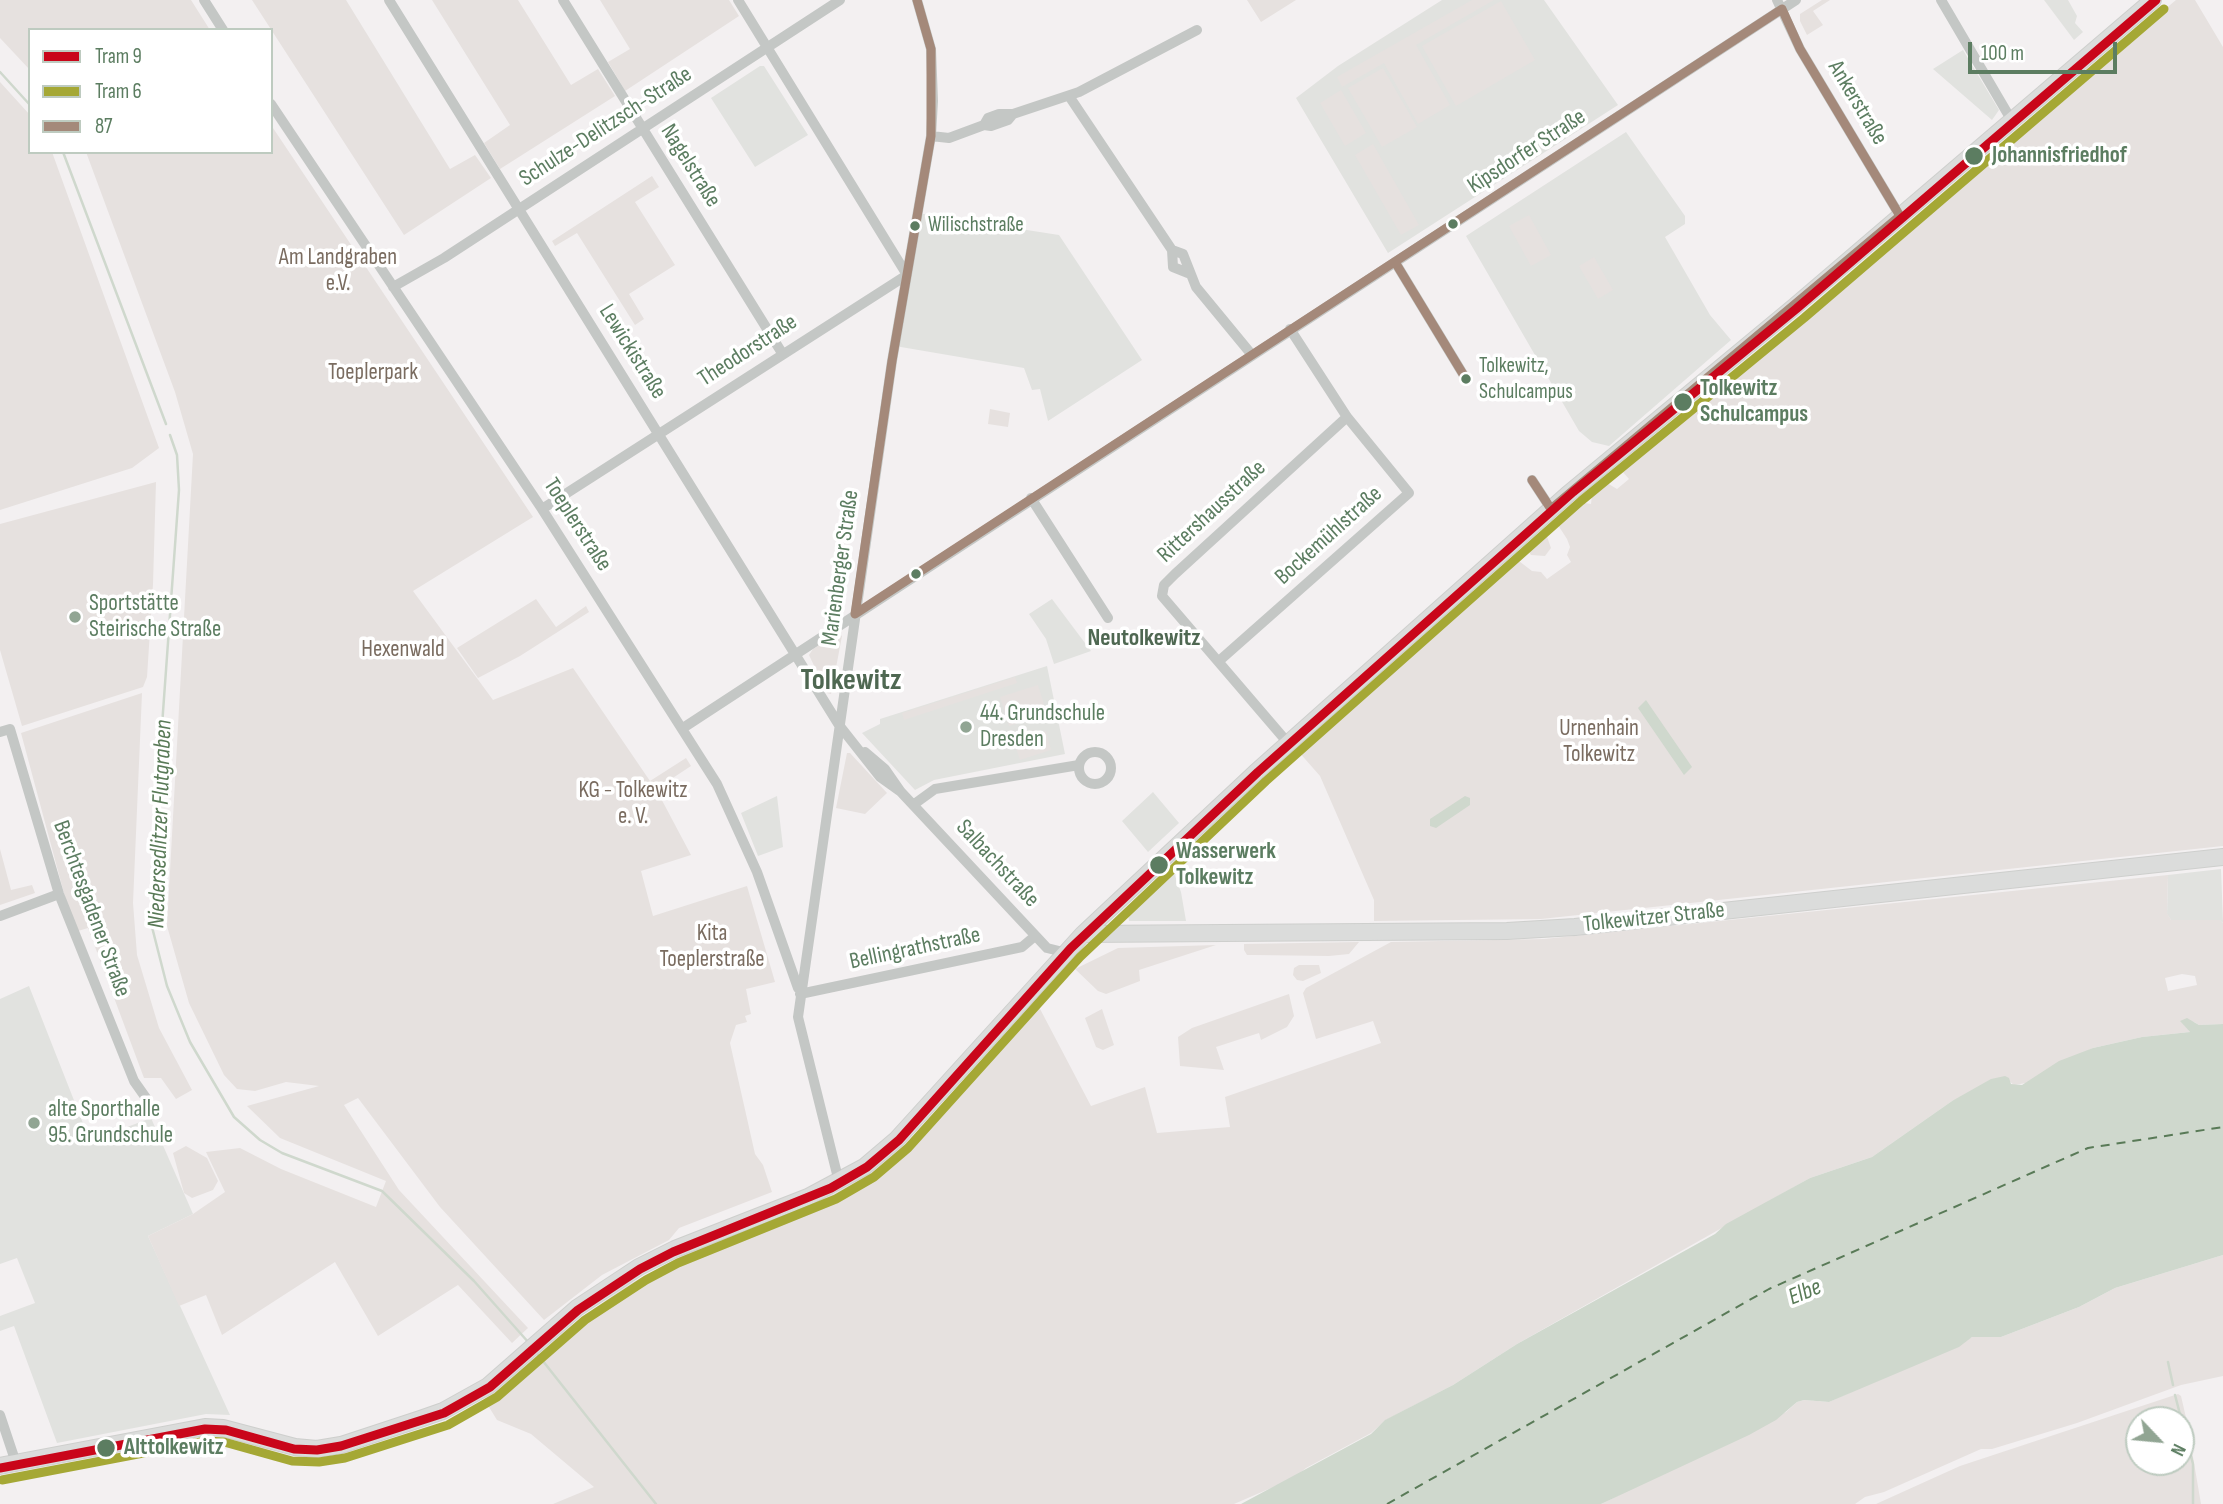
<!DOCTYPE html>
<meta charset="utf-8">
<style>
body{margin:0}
#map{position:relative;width:2223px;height:1504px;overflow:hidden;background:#f3f0f1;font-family:"Sofia Sans Condensed",sans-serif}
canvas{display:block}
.legend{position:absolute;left:28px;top:28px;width:245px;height:126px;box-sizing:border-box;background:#fff;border:2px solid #becbc0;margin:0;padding:9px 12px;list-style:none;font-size:21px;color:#5c7d61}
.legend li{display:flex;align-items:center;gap:14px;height:35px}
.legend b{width:35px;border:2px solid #becbc0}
.north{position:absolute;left:2125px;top:1406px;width:70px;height:70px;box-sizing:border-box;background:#fff;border:2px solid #becbc0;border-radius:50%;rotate:116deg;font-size:19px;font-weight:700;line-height:28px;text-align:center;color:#5c7d61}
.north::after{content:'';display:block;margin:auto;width:24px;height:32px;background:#91a593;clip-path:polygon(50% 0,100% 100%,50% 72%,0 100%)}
.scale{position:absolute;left:1968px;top:42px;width:149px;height:32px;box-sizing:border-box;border:4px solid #5c7d61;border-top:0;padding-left:9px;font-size:21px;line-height:24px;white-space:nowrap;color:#5c7d61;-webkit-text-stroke:5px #fff;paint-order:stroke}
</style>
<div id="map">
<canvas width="2223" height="1504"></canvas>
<ul class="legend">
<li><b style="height:9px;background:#c9061a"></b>Tram 9</li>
<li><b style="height:9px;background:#a5a835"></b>Tram 6</li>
<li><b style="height:9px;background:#a4897a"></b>87</li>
</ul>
<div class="north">N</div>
<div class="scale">100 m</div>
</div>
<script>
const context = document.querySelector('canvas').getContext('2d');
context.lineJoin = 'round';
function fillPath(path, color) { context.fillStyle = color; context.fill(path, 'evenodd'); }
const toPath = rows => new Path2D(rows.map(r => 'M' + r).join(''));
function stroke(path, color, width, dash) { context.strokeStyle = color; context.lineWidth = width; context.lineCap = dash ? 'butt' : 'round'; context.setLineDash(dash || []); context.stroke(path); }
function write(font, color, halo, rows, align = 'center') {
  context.font = font + ' "Sofia Sans Condensed",sans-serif'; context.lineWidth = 7; context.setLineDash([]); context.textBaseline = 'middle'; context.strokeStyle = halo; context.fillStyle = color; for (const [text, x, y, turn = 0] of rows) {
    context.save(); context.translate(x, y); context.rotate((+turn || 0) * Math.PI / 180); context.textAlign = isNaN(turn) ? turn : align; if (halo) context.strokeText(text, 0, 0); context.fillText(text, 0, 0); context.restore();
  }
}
fillPath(toPath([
 [1442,0,1544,0,1618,105,1388,253,1296,98,1338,66],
 [2044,0,2068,0,2077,16,2075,23,2083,32,2074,40],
 [1963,50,1999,110,1992,120,1933,69],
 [760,66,764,66,808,135,755,167,711,98],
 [1626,132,1685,216,1685,224,1665,237,1710,315,1731,340,1609,446,1592,442,1579,431,1466,236],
 [917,213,1059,235,1142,360,1048,421,1040,389,1032,390,1024,368,895,346],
 [1052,599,1091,651,1054,664,1046,639,1029,614],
 [1047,666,1065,754,934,780,915,790,862,733,880,724,880,719],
 [1153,792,1179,823,1148,852,1122,821],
 [777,796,783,847,758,856,741,813],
 [1171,865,1181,892,1186,921,1129,921,1127,907],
 [2221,869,2223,923,2219,920,2171,920,2167,914,2168,875],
 [29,986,90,1141,151,1118,193,1214,148,1236,230,1415,206,1414,57,1443,14,1326,0,1331,0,1316,35,1303,17,1258,0,1264,0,999]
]), '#e1e2df');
fillPath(toPath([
 [0,0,191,0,210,30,30,30,30,70,0,38],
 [252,0,346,0,450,169,475,155,491,178,404,235],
 [432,0,518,0,571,85,598,69,615,96,500,169,484,143,510,125],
 [600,0,729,0,739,16,625,91,608,62,630,49],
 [1247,0,1296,0,1261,22],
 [1472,0,1494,0,1416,45,1450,105,1418,124,1384,63,1342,87,1337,77],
 [1822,0,1830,0,1813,11,1823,25,1807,35,1800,21,1800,14],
 [2176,0,2195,0,2223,47,2223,846,1541,919,1374,921,1374,900,1320,776,1298,751,1515,558,1532,571,1541,572,1547,579,1571,562,1567,555,1570,547,1567,539,1556,522,1579,502,1591,504,1592,495,1607,483,1617,489,1629,479,1621,470,1689,414,1692,407],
 [1501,1,1535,60,1456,106,1422,46],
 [1383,68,1417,127,1382,147,1348,88],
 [0,82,30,115,30,152,52,152,159,448,132,468,0,510],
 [1341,90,1366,133,1345,146,1320,103],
 [271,125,533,517,413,591,493,700,573,668,650,781,686,758,691,766,656,789,691,855,641,871,653,916,747,886,775,982,746,989,751,1014,745,1016,747,1022,736,1025,730,1043,755,1154,763,1165,772,1192,679,1228,669,1240,602,1275,544,1320,440,1207,358,1098,344,1105,399,1190,528,1328,512,1343,458,1285,378,1336,335,1262,222,1335,206,1295,179,1306,148,1236,193,1214,225,1192,206,1152,240,1148,281,1169,376,1207,386,1181,280,1138,247,1106,319,1086,286,1082,255,1091,237,1089,224,1075,189,1003,167,926,193,454,175,392,86,152,271,152],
 [1373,144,1419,225,1401,235,1355,155],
 [652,176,659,187,635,202,675,265,629,294,644,319,635,325,577,233,555,246,552,241],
 [1529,215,1551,255,1531,266,1509,226],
 [1594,257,1613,290,1598,299,1579,266],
 [990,409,1010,413,1008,427,988,424],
 [156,482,153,584,147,677,143,687,22,726,0,650,0,524],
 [1545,531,1551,548,1545,556,1531,555,1526,548],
 [536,599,556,627,586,606,589,612,520,656,478,678,457,648],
 [838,633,842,636,831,694,827,693,809,655,813,649],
 [1015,677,1017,683,904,720,902,713],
 [1038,685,1047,714,1009,726,1000,697],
 [142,693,133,903,137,955,159,1028,192,1090,176,1099,161,1078,144,1078,88,928,78,931,65,897,21,733],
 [1046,731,1051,750,1020,760,1014,742],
 [847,753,850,753,887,793,865,814,836,808],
 [0,849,11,890,32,885,35,893,0,905],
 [2168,875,2167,913,2171,920,2220,920,2223,923,2223,1024,2199,1025,2194,1022,2181,1021,2190,1032,2142,1037,2093,1048,2026,1083,2014,1085,2009,1081,1952,1101,1872,1157,1810,1178,1517,1344,1453,1385,1386,1420,1371,1433,1306,1468,1294,1478,1234,1504,553,1504,594,1487,531,1434,497,1420,484,1399,564,1331,624,1287,693,1250,835,1193,872,1171,925,1127,1011,1030,1026,1022,1039,1007,1091,1106,1145,1087,1157,1133,1230,1127,1225,1097,1381,1043,1373,1021,1316,1039,1303,993,1306,988,1391,942,1544,939],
 [2182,974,2195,976,2197,985,2168,991,2165,978],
 [1359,942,1349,954,1329,956,1254,955,1247,955,1244,950,1244,944],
 [1216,945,1139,970,1140,981,1106,994,1098,991,1075,969,1118,948],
 [1299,965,1319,965,1321,973,1303,981,1297,980,1293,975,1294,968],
 [1289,994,1294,1016,1287,1027,1261,1040,1259,1033,1216,1047,1224,1070,1180,1066,1178,1037,1192,1028],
 [1102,1009,1114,1045,1103,1050,1096,1047,1085,1018],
 [186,1146,207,1158,218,1181,213,1190,192,1198,184,1193,173,1153],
 [2223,1255,2223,1376,2181,1385,2077,1423,1992,1449,1981,1449,1884,1492,1865,1497,1855,1504,1601,1504,1786,1412,1797,1402,1804,1400,1829,1402,1972,1337,2001,1337,2079,1307,2115,1288],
 [2178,1394,2181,1396,2187,1422,2201,1504,1876,1504,1960,1466],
 [2139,1420,2181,1420,2181,1462,2139,1462]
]), '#e6e1df');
fillPath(toPath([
 [1646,700,1692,767,1684,775,1638,708],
 [1465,796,1470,798,1470,805,1436,828,1430,826,1430,819],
 [2187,1018,2199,1025,2223,1024,2223,1255,2115,1288,2079,1307,2001,1337,1972,1337,1959,1347,1829,1402,1804,1400,1797,1402,1776,1420,1749,1435,1601,1504,1241,1504,1371,1434,1385,1420,1453,1385,1517,1344,1715,1234,1726,1224,1810,1178,1872,1157,1952,1101,1991,1079,2005,1076,2009,1078,2011,1084,2022,1085,2059,1061,2093,1048,2142,1037,2190,1032,2180,1021]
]), '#cfd8cd');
stroke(toPath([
 [0,72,30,105],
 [63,152,166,424],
 [170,435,177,455,179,490,157,795,152,927,167,986,190,1042,234,1117,260,1140,282,1153,382,1191,474,1281,529,1343],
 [535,1351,656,1504],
 [2168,1362,2173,1385],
 [2175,1395,2193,1464,2193,1504]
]), '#cfd8cd', 2.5);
stroke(toPath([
 [1387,1504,1769,1289,2088,1148,2223,1127]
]), '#597a57', 2, [9, 7]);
const secondary = toPath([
 [1083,934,1507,931,1575,927,2223,857],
 [0,1466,205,1427,223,1428,295,1447,317,1449,341,1445,420,1419,443,1411,488,1386,577,1308,639,1267,675,1249,808,1197,864,1167,897,1139,1083,934,1255,773,1567,495,1794,307,2153,0]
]);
stroke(secondary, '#cecfcd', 18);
stroke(toPath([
 [204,0,223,30],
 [389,0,839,725,880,777,901,792],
 [563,0,782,353],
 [1777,0,1800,49,1900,216],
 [1941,0,2012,121],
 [1069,96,1172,250,1183,254,1196,287,1252,355],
 [271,104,542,509,717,784,757,872,798,988],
 [984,125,988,118,999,114,1013,114,1079,92,1197,30],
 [931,136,949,138,984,125,991,126,1008,120,1013,114],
 [1172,250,1173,267,1188,273],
 [1395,262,1466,379],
 [393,287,444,258,840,0],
 [1532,480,1551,509],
 [1031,498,1108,618],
 [542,509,907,275,738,0],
 [1219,661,1409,493,1347,417,1290,329],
 [683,728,1796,0],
 [0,732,10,729,59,894,134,1081,146,1098],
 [1288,743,1162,596,1164,585,1175,574,1347,417],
 '1079 768a16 16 0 1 1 32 0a16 16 0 1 1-32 0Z',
 [865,752,885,769,901,792,1047,948,1063,952,1068,950],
 [913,805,935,789,1079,765],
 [0,916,59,894],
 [800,994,1022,947,1035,936],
 [839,1182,798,1017,892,361,931,136,933,101,931,49,917,0],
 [0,1415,16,1463]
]), '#c4c7c5', 10);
stroke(secondary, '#dbdcdb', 16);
stroke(toPath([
 [1395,262,1466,379],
 [855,614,1782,9,1800,49,1900,216,1551,509,1532,480],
 [855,614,892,361,931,136,931,49,917,0]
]), '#a4897a', 9);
stroke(toPath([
 [0,1468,205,1429,226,1430,294,1449,317,1450,341,1446,444,1413,490,1387,578,1310,640,1269,673,1252,831,1188,867,1167,899,1140,1071,948,1258,772,1573,492,1796,309,2156,0]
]), '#c9061a', 9);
stroke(toPath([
 [2,1480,206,1441,224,1442,292,1461,319,1462,345,1458,448,1425,497,1397,585,1320,646,1280,678,1263,836,1199,874,1177,908,1148,1080,957,1266,781,1581,501,1804,318,2164,9]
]), '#a5a835', 9);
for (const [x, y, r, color] of [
 [1974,156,10,"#5c7d61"],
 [1453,224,6,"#5c7d61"],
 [915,226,6,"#5c7d61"],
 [1466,379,6,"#5c7d61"],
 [1683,402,10,"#5c7d61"],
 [916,574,6,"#5c7d61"],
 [75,617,7,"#91a593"],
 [966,727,7,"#91a593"],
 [1159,865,10,"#5c7d61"],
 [34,1123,7,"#91a593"],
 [106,1448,10,"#5c7d61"]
]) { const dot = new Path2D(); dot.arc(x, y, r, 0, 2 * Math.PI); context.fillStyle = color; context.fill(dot); stroke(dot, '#fff', 2.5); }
write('21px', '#5c7d61', '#fff', [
 ["Wilischstraße",928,226],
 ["Tolkewitz,",1479,367],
 ["Schulcampus",1479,393]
], 'left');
write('23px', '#5c7d61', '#fff', [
 ["Ankerstraße",1857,103,59],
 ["Schulze-Delitzsch-Straße",606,127,-33],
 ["Kipsdorfer Straße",1527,152,-33],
 ["Nagelstraße",690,166,58],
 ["Theodorstraße",748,351,-33],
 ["Lewickistraße",632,352,58],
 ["Rittershausstraße",1212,512,-43],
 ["Toeplerstraße",577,525,57],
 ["Bockemühlstraße",1329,536,-42],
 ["Marienberger Straße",841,568,-82],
 ["Salbachstraße",997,864,47],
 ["Berchtesgadener Straße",91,909,70],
 ["Tolkewitzer Straße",1654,918,-6],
 ["Bellingrathstraße",915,949,-12]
]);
write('bold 23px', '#5c7d61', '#fff', [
 ["Johannisfriedhof",1992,156],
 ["Tolkewitz",1700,389],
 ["Schulcampus",1700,415],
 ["Wasserwerk",1176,852],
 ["Tolkewitz",1176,878],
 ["Alttolkewitz",124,1448]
], 'left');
write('23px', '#7a6c60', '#fff', [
 ["Am Landgraben",338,258],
 ["e.V.",338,284],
 ["Toeplerpark",373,373],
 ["Hexenwald",403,650],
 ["Urnenhain",1599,729],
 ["Tolkewitz",1599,755],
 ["KG - Tolkewitz",633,791],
 ["e. V.",633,817],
 ["Kita",712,934],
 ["Toeplerstraße",712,960]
]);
write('23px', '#5c7d61', '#fff', [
 ["Sportstätte",89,604],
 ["Steirische Straße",89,630],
 ["44. Grundschule",980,714],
 ["Dresden",980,740],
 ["alte Sporthalle",48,1110],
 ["95. Grundschule",48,1136]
], 'left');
write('bold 24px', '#4f6852', '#fff', [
 ["Neutolkewitz",1144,639]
]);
write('italic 24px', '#597a57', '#fff', [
 ["Niedersedlitzer Flutgraben",161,824,-88],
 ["Elbe",1805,1293,-22]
]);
write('bold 30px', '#4f6852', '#fff', [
 ["Tolkewitz",851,681]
]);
</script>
